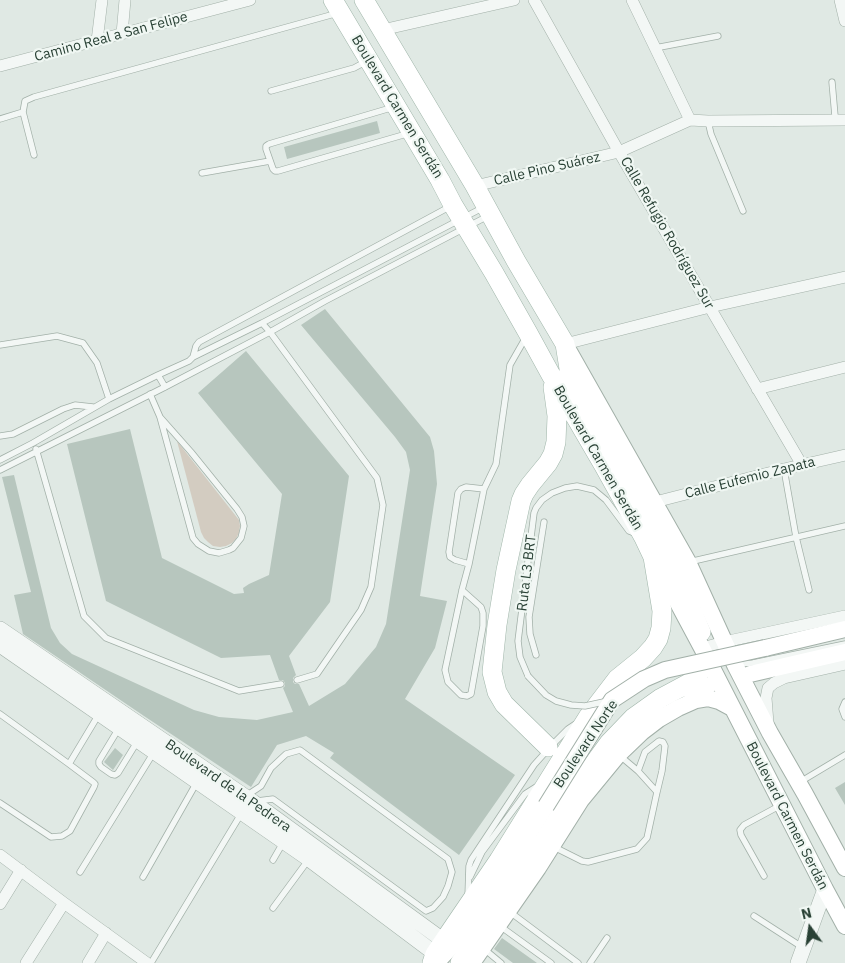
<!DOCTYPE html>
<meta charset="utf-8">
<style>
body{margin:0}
#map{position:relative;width:845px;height:963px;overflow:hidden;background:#e0e9e4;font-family:"IBM Plex Sans",sans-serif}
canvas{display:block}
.north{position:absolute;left:785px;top:903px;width:50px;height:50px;-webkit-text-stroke:4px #f0f7f3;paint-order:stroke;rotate:346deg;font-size:14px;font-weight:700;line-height:20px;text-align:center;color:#294135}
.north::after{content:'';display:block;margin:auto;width:18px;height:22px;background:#294135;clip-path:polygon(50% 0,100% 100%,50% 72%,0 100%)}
</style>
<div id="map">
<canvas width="845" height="963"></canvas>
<div class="north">N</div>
</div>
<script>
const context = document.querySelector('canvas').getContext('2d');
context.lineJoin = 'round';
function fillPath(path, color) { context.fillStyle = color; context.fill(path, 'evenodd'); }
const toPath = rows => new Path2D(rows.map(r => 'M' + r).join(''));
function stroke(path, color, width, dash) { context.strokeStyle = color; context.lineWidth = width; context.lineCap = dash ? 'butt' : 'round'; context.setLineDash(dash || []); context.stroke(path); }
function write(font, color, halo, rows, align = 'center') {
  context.font = font + ' "IBM Plex Sans",sans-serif'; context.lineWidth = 4.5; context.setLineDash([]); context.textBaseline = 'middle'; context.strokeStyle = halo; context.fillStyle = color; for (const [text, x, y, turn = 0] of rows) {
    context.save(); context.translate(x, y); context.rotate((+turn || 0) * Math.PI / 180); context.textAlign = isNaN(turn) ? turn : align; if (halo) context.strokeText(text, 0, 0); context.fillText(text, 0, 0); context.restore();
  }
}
fillPath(toPath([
 [177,441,239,520,240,526,239,533,236,539,232,543,226,546,220,547,213,546,208,542,204,538,201,532]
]), '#d3ccc1');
fillPath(toPath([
 [377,121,380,133,287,159,284,147],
 [325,309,430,437,434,451,437,484,420,596,447,601,435,648,405,699,515,775,459,855,330,758,334,753,306,736,277,745,251,787,144,716,23,634,14,595,31,592,2,477,14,475,51,628,60,643,72,654,194,710,219,717,257,720,293,712,283,688,285,686,285,683,283,680,279,680,270,655,221,658,106,601,67,444,130,429,162,558,234,594,244,593,243,588,249,584,269,575,282,494,198,393,246,351,349,476,330,602,289,656,296,675,293,678,293,682,295,684,299,684,309,706,345,684,376,647,386,624,410,470,406,452,395,437,301,325],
 [115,748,123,755,113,770,104,762],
 [845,782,845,805,835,788],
 [502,938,537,963,513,963,494,949]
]), '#b7c6be');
const service = toPath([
 [655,48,718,36],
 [832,82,835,116,834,120],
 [271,91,354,68,367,61],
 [394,107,269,144,266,146,266,149,273,169,275,171,278,171,410,133],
 [0,119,23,112],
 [708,121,711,134,743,211],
 [34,155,23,112,25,101,34,97,338,13],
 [202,173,270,161],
 [262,323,484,207],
 [0,345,57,336,83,343,97,363,109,399],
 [193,357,262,323,270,332,377,478,383,505,371,587,361,610,317,674,297,680],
 [158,375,165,387],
 [150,394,160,417,193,538,198,544,209,551,219,553,229,550,233,548,241,538,244,526,242,517,237,509,191,452,160,417],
 [0,436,13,434,63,409,75,405,93,407],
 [36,449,84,616,106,638,239,691,281,684],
 [0,460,33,443,109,399,158,375,189,361,193,357,196,346,199,342,451,206],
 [784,469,796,537,809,590],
 [0,470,165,387,270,332,325,301,488,216],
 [689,562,845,526],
 [469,564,455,560,450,557,449,552,458,493,461,489,466,487,484,489],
 [462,590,481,607,483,613,483,626,471,694,467,696,461,695,448,682,445,670,462,590,469,564,484,489,496,464,510,365,526,337],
 [536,655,530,634,529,617,544,522],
 [737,664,753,663,845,644],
 [528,676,520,657,518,641,534,513,536,508,542,500,552,493,565,488,577,486,594,490,606,500,629,531,634,533],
 [845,702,842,709,845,717],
 [0,714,69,764],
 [119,728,99,761,99,764,101,767,111,774,115,775,118,773,137,742],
 [638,771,645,752,659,741,663,742,665,746,662,771,657,792],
 [800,782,845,755],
 [246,796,261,786,271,768,286,754,300,750,448,859,452,872,448,886,443,897,433,908,426,911,273,799,257,801],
 [0,803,51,837,62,836,70,831,94,787,95,784,93,782,69,764,99,714],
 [554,847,582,861,588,862,637,849,647,838,657,792,638,771,619,755],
 [273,860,284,841],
 [80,872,154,752],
 [764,876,741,835,740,830,744,825,781,805],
 [143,877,197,782],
 [470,877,482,852,525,794,536,787],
 [468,896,469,866,471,860,534,765,552,745,568,729,577,723],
 [273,908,309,859],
 [510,912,578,963],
 [754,916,802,947],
 [500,926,551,963],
 [483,948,501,963],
 [151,963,241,814],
 [590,963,607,938]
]);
const minor = toPath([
 [534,0,619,152,802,465],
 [632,0,690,120],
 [840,0,845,21],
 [382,30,514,0],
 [122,34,125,0],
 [97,41,102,0],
 [0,66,250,0],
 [475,186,619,152,690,120,708,121,845,120],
 [565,344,710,307,845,277],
 [757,389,845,367],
 [655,502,784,469,845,455],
 [702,648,724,642,845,616],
 [768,723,766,698,768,688,774,683,784,678,845,664],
 [0,855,64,903,147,963],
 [0,904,21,870],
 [26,963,64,903],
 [88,963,106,933]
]);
const tertiary = toPath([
 [0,629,253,802,444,941,452,946],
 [0,645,309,859,441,958],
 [798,963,825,889]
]);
const secondary = toPath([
 [567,348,688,562,735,665,770,733,805,794,845,868],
 [656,562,702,648,825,889,845,926],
 [765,648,845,629],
 [750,674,845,652],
 [678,689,709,685],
 [436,963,452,946,507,869,546,806],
 [472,963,538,868,581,800,618,755,642,732,659,719,678,708,696,700,708,698,719,701,732,708]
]);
const primary = toPath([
 [333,0,440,180,453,205,494,273,528,333,551,375,604,466,644,538,653,557,662,611,661,628,658,639,653,647,643,658,617,679,588,717,499,860,435,954,432,963],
 [364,0,475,186,516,261,565,344,570,375,580,398,621,470,673,564,701,632],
 [548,747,504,704,497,692,492,672,497,625,506,570,521,501,524,494,530,485,548,463,553,454,556,442,557,416,553,387],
 [460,963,534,856,587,773,609,743,633,718,661,698,689,683,694,679,702,669]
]);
stroke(service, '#a2b0a8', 7);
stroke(minor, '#a2b0a8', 12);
stroke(tertiary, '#a2b0a8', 16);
stroke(secondary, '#a2b0a8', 18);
stroke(primary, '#9fb5a9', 20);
stroke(service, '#f3f7f5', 5.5);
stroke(minor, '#f3f7f5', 11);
stroke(tertiary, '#f3f7f5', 15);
stroke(secondary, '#fff', 16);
stroke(primary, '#fff', 19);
const serviceBridge = toPath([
 [528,676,546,695,556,701,571,705,585,706,608,701]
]);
const secondaryBridge = toPath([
 [546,806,612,700,644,679,665,670,765,648]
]);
stroke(serviceBridge, '#a2b0a8', 7, []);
stroke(secondaryBridge, '#a2b0a8', 18, []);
stroke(serviceBridge, '#f3f7f5', 5.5);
stroke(secondaryBridge, '#fff', 16);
write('14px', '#294135', '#f0f7f3', [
 ["Camino Real a San Felipe",111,37,-15],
 ["Boulevard Carmen Serdán",397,107,59],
 ["Calle Pino Suárez",547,169,-13],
 ["Calle Refugio Rodríguez Sur",667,233,60],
 ["Boulevard Carmen Serdán",598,458,60],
 ["Calle Eufemio Zapata",750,478,-14],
 ["Ruta L3 BRT",527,573,-83],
 ["Boulevard Norte",586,744,-56],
 ["Boulevard de la Pedrera",228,786,35],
 ["Boulevard Carmen Serdán",787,816,63]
]);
</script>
